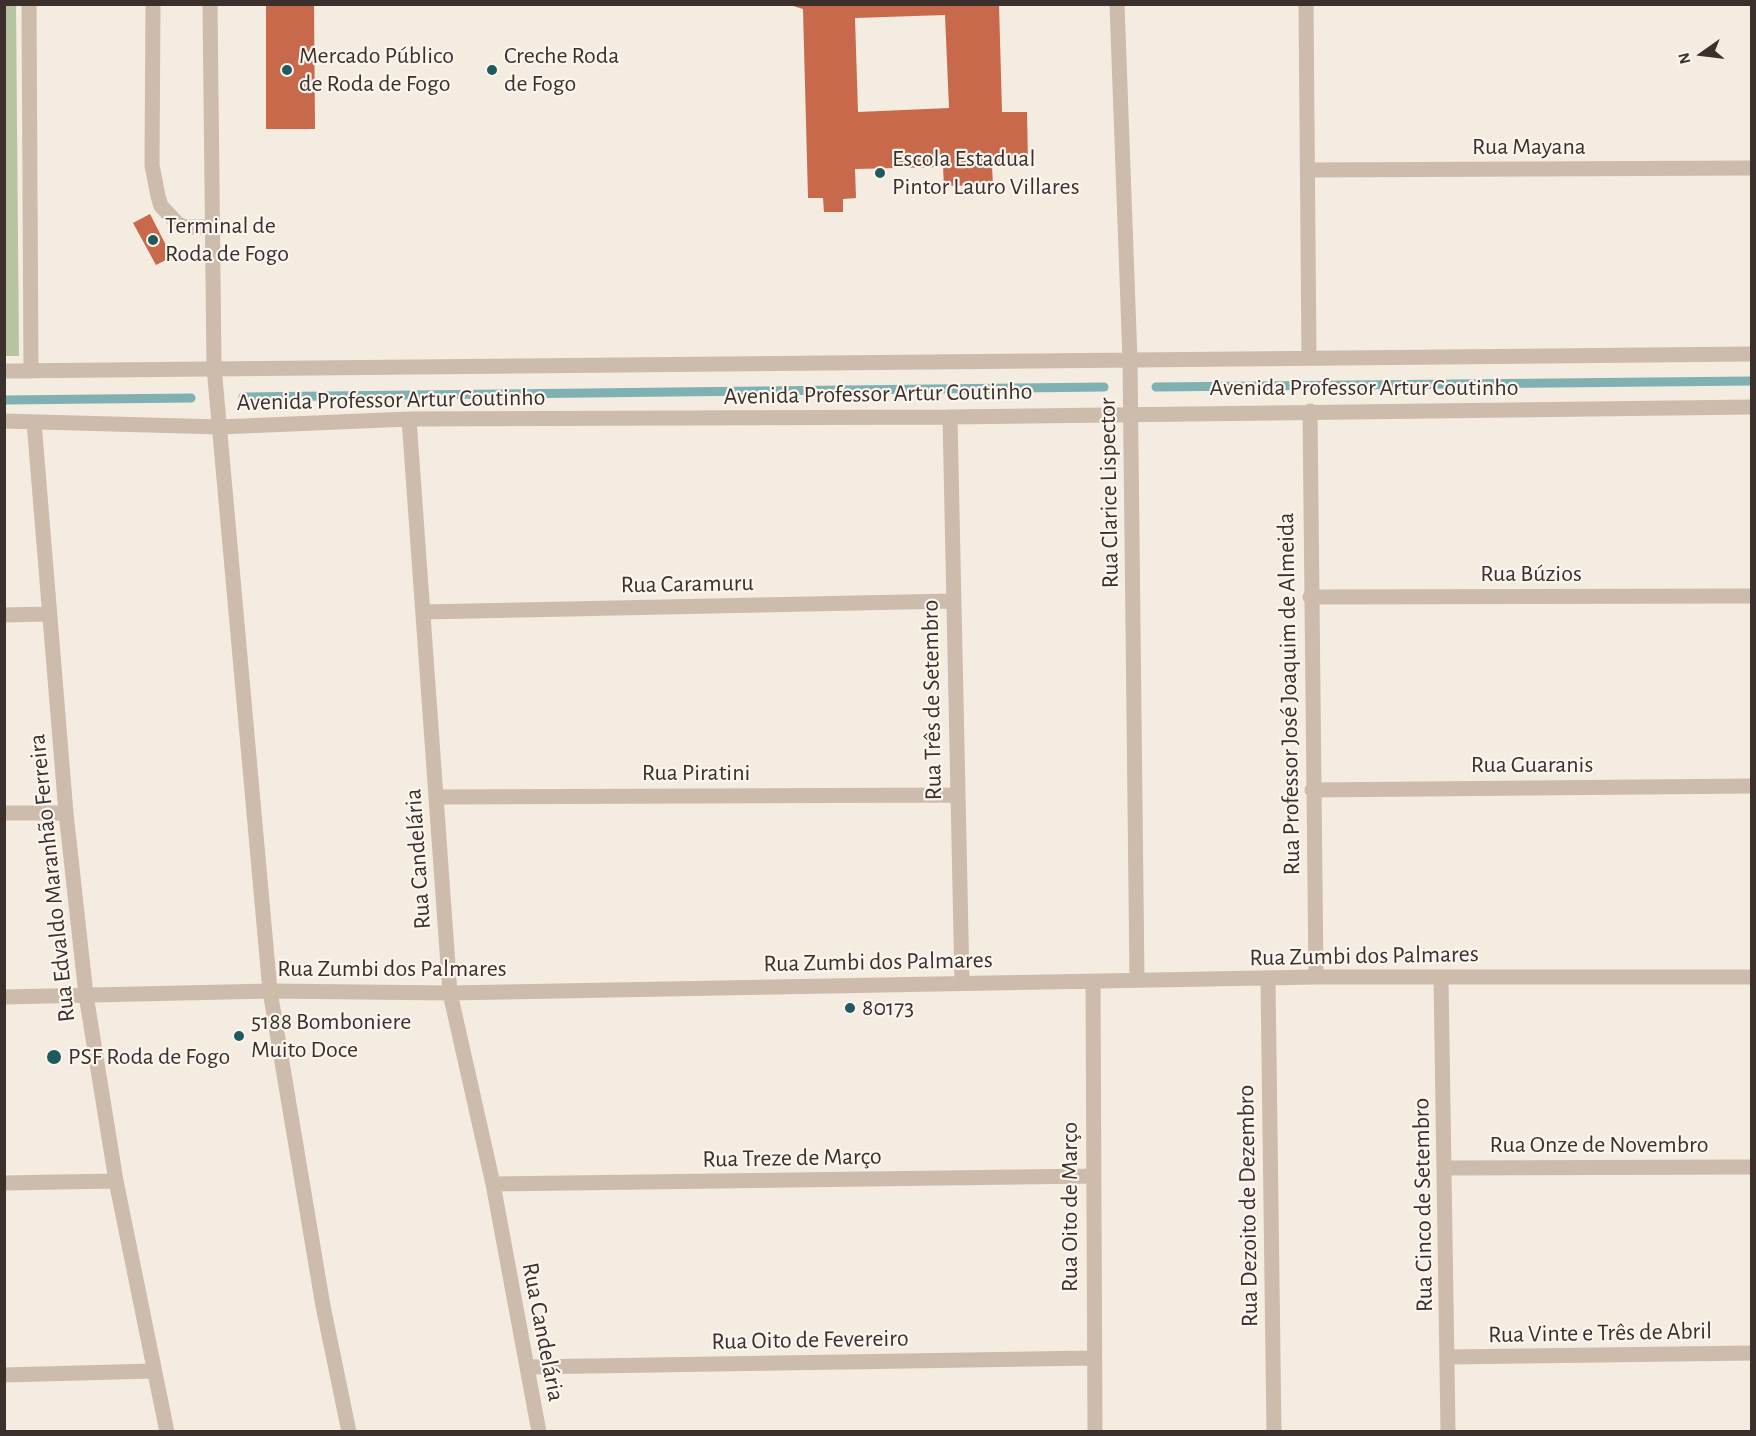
<!DOCTYPE html>
<meta charset="utf-8">
<style>
body{margin:0}
#map{position:relative;width:1756px;height:1436px;overflow:hidden;background:#f4ebe1;font-family:"Alegreya Sans",sans-serif}
canvas{display:block}
.frame{position:absolute;inset:0;border:6px solid #3b302b;pointer-events:none}
.north{position:absolute;left:1672px;top:24px;width:60px;height:60px;-webkit-text-stroke:4px #fbf5ee;paint-order:stroke;rotate:256deg;font-size:16px;font-weight:700;line-height:24px;text-align:center;color:#3b302b}
.north::after{content:'';display:block;margin:auto;width:21px;height:27px;background:#3b302b;clip-path:polygon(50% 0,100% 100%,50% 72%,0 100%)}
</style>
<div id="map">
<canvas width="1756" height="1436"></canvas>
<div class="frame"></div>
<div class="north">N</div>
</div>
<script>
const context = document.querySelector('canvas').getContext('2d');
context.lineJoin = 'round';
function fillPath(path, color) { context.fillStyle = color; context.fill(path, 'evenodd'); }
const toPath = rows => new Path2D(rows.map(r => 'M' + r).join(''));
function stroke(path, color, width, dash) { context.strokeStyle = color; context.lineWidth = width; context.lineCap = dash ? 'butt' : 'round'; context.setLineDash(dash || []); context.stroke(path); }
function write(font, color, halo, rows, align = 'center') {
  context.font = font + ' "Alegreya Sans",sans-serif'; context.lineWidth = 4.5; context.setLineDash([]); context.textBaseline = 'middle'; context.strokeStyle = halo; context.fillStyle = color; for (const [text, x, y, turn = 0] of rows) {
    context.save(); context.translate(x, y); context.rotate((+turn || 0) * Math.PI / 180); context.textAlign = isNaN(turn) ? turn : align; if (halo) context.strokeText(text, 0, 0); context.fillText(text, 0, 0); context.restore();
  }
}
fillPath(toPath([
 [4,5,16,5,19,356,4,356]
]), '#b8c4a0');
stroke(toPath([
 [1156,387,1752,381],
 [243,397,1104,387],
 [4,400,191,398]
]), '#7fb0b2', 9);
fillPath(toPath([
 [266,4,314,4,315,129,266,129],
 [787,4,999,4,1002,112,1027,112,1028,165,992,166,993,185,944,186,943,167,855,169,856,198,843,199,843,212,824,212,823,198,808,198,803,9],
 [945,15,949,108,858,112,855,18],
 [150,214,172,257,156,265,133,223]
]), '#c8694b');
stroke(toPath([
 [153,4,152,165,158,196,161,206,178,224,185,227,211,227]
]), '#cdbbac', 15);
stroke(toPath([
 [29,4,31,371],
 [1117,4,1130,360,1137,980],
 [1306,4,1309,358],
 [1308,170,1752,168],
 [4,371,1752,354],
 [1310,411,1316,977],
 [950,417,962,982],
 [409,419,450,993,493,1184,539,1432],
 [4,421,220,427,409,419,950,417,1752,407],
 [34,422,66,813,86,995,116,1181,167,1432],
 [1310,597,1752,596],
 [423,612,953,601],
 [4,615,49,614],
 [1312,790,1752,786],
 [436,797,957,795],
 [4,813,66,813],
 [1441,977,1448,1432],
 [1268,980,1274,1432],
 [1093,982,1095,1432],
 [4,997,270,991,450,993,1316,977,1752,977],
 [1446,1168,1752,1167],
 [4,1183,116,1181],
 [493,1184,1092,1176],
 [1448,1357,1752,1353],
 [527,1367,1094,1358],
 [4,1375,154,1371]
]), '#cdbbac', 15);
stroke(toPath([
 [210,4,214,367,270,991,323,1306,349,1432]
]), '#cdbbac', 15);
for (const [x, y, r, color] of [
 [287,70,6,"#1f5a5e"],
 [492,70,6,"#1f5a5e"],
 [880,173,6,"#1f5a5e"],
 [153,240,6,"#1f5a5e"],
 [850,1008,6,"#1f5a5e"],
 [239,1036,6,"#1f5a5e"],
 [54,1057,8,"#1f5a5e"]
]) { const dot = new Path2D(); dot.arc(x, y, r, 0, 2 * Math.PI); context.fillStyle = color; context.fill(dot); stroke(dot, '#fbf5ee', 2); }
write('24px', '#3b302b', '#fbf5ee', [
 ["Mercado Público",299,56],
 ["de Roda de Fogo",299,84],
 ["Creche Roda",504,56],
 ["de Fogo",504,84],
 ["Escola Estadual",892,159],
 ["Pintor Lauro Villares",892,187],
 ["Terminal de",165,226],
 ["Roda de Fogo",165,254],
 ["80173",862,1008],
 ["5188 Bomboniere",251,1022],
 ["Muito Doce",251,1050],
 ["PSF Roda de Fogo",68,1057]
], 'left');
write('24px', '#3b302b', '#fbf5ee', [
 ["Rua Mayana",1529,147],
 ["Avenida Professor Artur Coutinho",1364,388],
 ["Avenida Professor Artur Coutinho",878,394,-1],
 ["Avenida Professor Artur Coutinho",391,400,-1],
 ["Rua Clarice Lispector",1109,493,-91],
 ["Rua Búzios",1531,574],
 ["Rua Caramuru",687,584,-1],
 ["Rua Professor José Joaquim de Almeida",1289,694,-91],
 ["Rua Três de Setembro",932,700,-91],
 ["Rua Guaranis",1532,765],
 ["Rua Piratini",696,773],
 ["Rua Candelária",418,859,-94],
 ["Rua Edvaldo Maranhão Ferreira",52,878,-96],
 ["Rua Zumbi dos Palmares",1364,956,-1],
 ["Rua Zumbi dos Palmares",878,962,-1],
 ["Rua Zumbi dos Palmares",392,969],
 ["Rua Onze de Novembro",1599,1145],
 ["Rua Treze de Março",792,1158,-1],
 ["Rua Cinco de Setembro",1423,1205,-91],
 ["Rua Dezoito de Dezembro",1248,1206,-91],
 ["Rua Oito de Março",1070,1207,-90],
 ["Rua Candelária",543,1332,79],
 ["Rua Vinte e Três de Abril",1600,1333,-1],
 ["Rua Oito de Fevereiro",810,1340,-1]
]);
</script>
